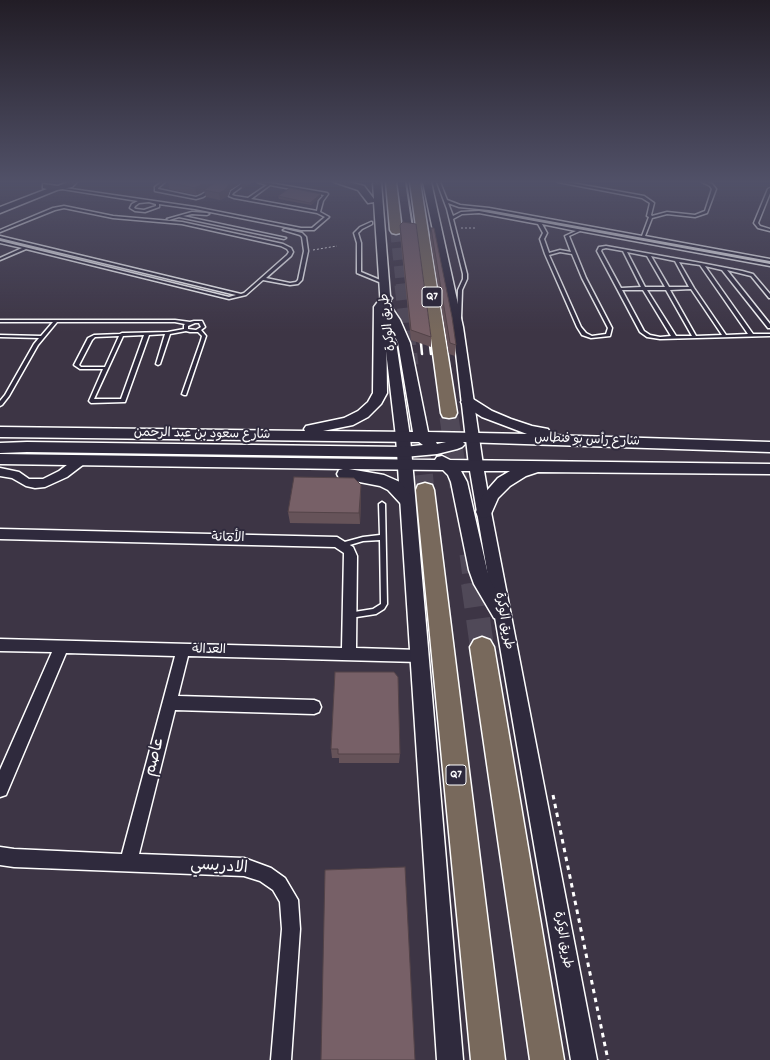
<!DOCTYPE html>
<meta charset="utf-8">
<style>
body{margin:0}
canvas{display:block;background:#3d3545}
</style>
<canvas width="770" height="1060"></canvas>
<script>
const context = document.querySelector('canvas').getContext('2d');
context.lineJoin = 'round';
const toPath = rows => new Path2D(rows.map(r => 'M' + r).join(''));
function stroke(path, color, width, dash) { context.strokeStyle = color; context.lineWidth = width; context.lineCap = dash ? 'butt' : 'round'; context.setLineDash(dash || []); context.stroke(path); }
function fillPath(path, color) { context.fillStyle = color; context.fill(path, 'evenodd'); }
function write(font, color, halo, rows, align = 'center') {
  context.font = font + ' Dekko,"Playpen Sans Arabic",sans-serif'; context.lineWidth = 4; context.setLineDash([]); context.textBaseline = 'middle'; context.strokeStyle = halo; context.fillStyle = color; for (const [text, x, y, turn = 0] of rows) {
    context.save(); context.translate(x, y); context.rotate((+turn || 0) * Math.PI / 180); context.textAlign = isNaN(turn) ? turn : align; if (halo) context.strokeText(text, 0, 0); context.fillText(text, 0, 0); context.restore();
  }
}
stroke(toPath([
 [396,230,402,286]
]), '#504958', 12, [12, 6]);
stroke(toPath([
 [402,285,411,365],
 [449,413,450,418],
 [417,415,417,418]
]), '#504958', 15, [15, 8]);
stroke(toPath([
 [417,417,425,490],
 [449,417,459,487],
 [469,554,473,584]
]), '#504958', 19, [19, 10]);
stroke(toPath([
 [473,583,482,647]
]), '#504958', 24, [24, 12]);
const service = toPath([
 [162,182,165,182,158,188,158,189,196,197,201,195,222,182,226,182,203,197,196,199,155,191,155,187,162,182],
 [244,182,248,182,233,193,232,195,235,196,248,198,267,185,257,182,270,183,327,193,328,194,323,201,320,212,329,217,314,230,301,230,195,209,159,204,159,207,145,212,135,211,130,208,132,204,138,201,56,188,58,187,195,207,301,228,312,228,325,217,317,213,234,198,229,196,231,191,244,182],
 [270,185,324,195,319,201,317,211,251,199,270,185],
 [149,202,156,204,156,206,144,210,136,209,134,208,135,206,139,203,149,202],
 [437,182,440,182,447,200,460,205,489,208,642,236,649,217,647,216,650,203,642,198,558,182,566,182,644,196,654,203,651,215,652,216,667,212,695,215,705,211,712,189,710,186,702,182,707,182,712,184,716,189,707,213,695,217,667,214,652,218,645,236,770,259,770,261,489,210,459,207,448,203,453,216,461,212,479,211,770,264,770,266,580,231,569,236,586,278,612,328,610,336,591,338,582,335,577,327,545,254,540,239,543,233,538,224,479,213,462,214,453,219,467,274,467,279,462,290,461,319,457,320,458,290,463,279,463,274,447,209,437,182],
 [542,224,576,231,565,236,571,252,560,250,549,253,544,239,547,233,542,224],
 [560,252,572,254,582,278,608,328,606,334,592,336,586,333,581,327,549,255,560,252],
 [770,188,770,193,758,223,760,226,770,229,770,231,758,228,754,223,768,189,770,188],
 [64,206,113,216,182,222,283,244,291,248,293,252,291,256,266,278,290,283,296,282,298,280,304,251,302,237,300,235,283,230,285,229,302,233,306,237,308,251,302,280,298,284,290,285,263,280,246,295,229,299,26,249,0,260,0,258,22,248,0,243,0,241,229,297,236,295,0,238,0,236,241,294,244,293,287,255,289,252,287,249,281,246,182,224,113,218,64,208,55,210,0,232,0,230,53,208,64,206],
 [192,212,207,213,209,214,207,215,192,214,183,216,286,238,284,239,179,217,169,220,167,219,192,212],
 [371,222,372,222,372,224,362,229,358,233,361,243,361,272,385,282,385,284,384,284,357,273,357,243,354,233,360,227,371,222],
 [606,246,701,263,742,271,753,274,770,294,770,298,769,298,751,276,727,270,770,324,770,328,768,328,722,270,705,266,753,334,770,334,770,336,660,339,647,337,640,332,597,251,599,247,606,246],
 [606,248,623,251,641,287,621,288,601,251,602,249,606,248],
 [627,252,647,256,665,287,645,287,627,252],
 [651,256,675,261,689,287,669,287,651,256],
 [679,262,700,265,748,334,726,335,694,288,679,262],
 [691,289,722,335,696,336,670,290,691,289],
 [622,290,643,290,671,336,660,337,650,335,644,331,622,290],
 [647,290,666,290,692,336,676,336,647,290],
 [0,320,175,320,190,322,194,321,202,321,205,327,201,330,206,336,186,395,184,395,182,394,201,340,202,336,198,332,190,332,186,331,170,334,160,364,158,365,156,364,165,334,149,335,125,402,91,403,89,401,103,369,80,369,74,365,88,338,94,335,120,334,122,333,124,333,168,332,184,329,184,325,185,324,175,322,57,322,38,345,9,396,2,405,0,406,0,401,5,395,34,344,39,338,0,337,0,335,41,336,53,322,0,322,0,320],
 [195,323,199,323,201,327,196,330,188,329,188,326,195,323],
 [144,335,121,399,94,399,123,336,144,335],
 [119,336,105,367,81,367,79,365,92,340,95,337,119,336],
 [382,502,385,504,387,604,384,609,376,614,350,618,348,617,347,615,348,613,373,609,381,604,380,540,363,541,343,547,341,547,340,545,341,543,363,537,380,535,379,504,382,502]
]);
const minor = toPath([
 [80,457,84,458,85,461,84,464,67,477,45,487,35,488,26,486,12,478,0,476,0,468,19,472,29,479,43,479,59,471,76,458,80,457],
 [0,529,337,537,353,547,357,556,356,648,419,650,424,652,426,656,424,660,419,662,188,656,178,696,314,700,319,702,321,707,319,712,314,714,175,710,139,854,244,858,271,868,285,878,298,900,300,929,291,1060,271,1060,282,929,280,902,273,890,260,881,244,876,14,867,0,865,0,847,14,849,122,854,175,656,66,653,6,795,0,797,0,770,52,652,0,651,0,639,342,648,344,553,335,547,0,539,0,529]
]);
const tertiary = toPath([
 [68,182,77,182,72,187,57,190,0,213,0,207,47,189,43,188,43,184,58,186,68,182],
 [334,182,349,182,364,186,374,199,373,182,381,182,391,308,410,437,463,1060,437,1060,396,437,381,308,374,202,368,203,358,190,334,182],
 [423,182,431,182,463,327,483,465,491,512,597,1060,571,1060,477,512,469,465,453,327,423,182]
]);
const secondary = toPath([
 [386,295,390,296,392,298,387,305,390,305,400,320,410,343,428,432,527,434,482,417,463,405,461,402,463,399,468,398,473,399,492,411,511,419,532,426,548,429,550,432,549,435,770,442,770,452,463,442,465,444,462,447,457,449,437,454,404,457,27,452,0,453,0,443,27,442,404,447,423,445,419,442,0,437,0,427,305,431,304,429,306,426,344,418,358,411,368,402,373,393,374,307,382,296,386,295],
 [386,317,398,343,413,432,323,431,353,425,368,417,381,404,387,393,386,317],
 [436,442,446,442,437,444,436,442],
 [0,454,435,460,437,457,442,456,450,460,770,464,770,474,538,472,526,476,510,486,498,498,490,516,484,518,478,516,476,512,483,495,498,478,510,471,461,471,467,482,487,570,491,582,510,612,508,618,501,620,494,618,474,584,469,570,451,482,448,475,443,470,349,469,384,475,400,482,415,500,413,504,407,506,401,504,388,490,380,486,339,478,337,474,339,470,343,469,0,464,0,454]
]);
const trunk = toPath([
 [386,182,396,182,402,230,400,233,396,234,392,233,390,230,386,182],
 [410,182,420,182,457,413,455,417,449,418,443,417,441,413,410,182],
 [425,483,432,485,434,490,505,1060,471,1060,416,490,418,485,425,483],
 [482,637,490,640,494,647,564,1060,530,1060,470,647,474,640,482,637]
]);
stroke(service, '#fff', 3);
stroke(minor, '#fff', 3);
stroke(tertiary, '#fff', 3);
stroke(secondary, '#fff', 3);
stroke(trunk, '#fff', 3);
stroke(toPath([
 [461,228,477,228],
 [313,250,337,246]
]), '#fff', 1, [2, 2]);
stroke(toPath([
 [553,795,608,1060]
]), '#fff', 3, [4.5, 4.5]);
fillPath(service, '#2f2a3d');
fillPath(minor, '#2f2a3d');
fillPath(tertiary, '#2f2a3d');
fillPath(secondary, '#2f2a3d');
fillPath(trunk, '#78695c');
stroke(toPath([
 [406,182,414,234]
]), '#fff', 2);
stroke(toPath([
 [420,333,422,354],
 [429,337,431,354]
]), '#fff', 2.5);
fillPath(toPath([
 [168,182,253,182,242,189,241,183,230,190,228,196,220,200,206,197,204,191,197,195,169,189],
 [321,194,321,196,311,205,279,199,278,196],
 [400,225,431,337,431,347,411,340,400,235],
 [431,228,456,345,455,356,449,354,430,237],
 [361,496,360,524,290,523,288,512],
 [335,672,400,754,399,763,339,763,339,758,332,758,331,749]
]), '#665359');
fillPath(toPath([
 [205,182,218,182,197,195,195,188],
 [230,182,253,182,242,189,241,183,230,190,228,196,220,200,219,193],
 [321,194,321,196,311,205,310,203],
 [361,485,361,496,360,524,359,513]
]), '#534348');
const building = toPath([
 [169,182,205,182,195,188,169,182],
 [216,182,230,182,226,189,219,193,204,190,216,182],
 [290,188,321,194,310,203,278,196,290,188],
 [403,222,416,224,431,337,411,330,400,225,403,222],
 [431,228,434,228,452,317,456,345,450,343,431,228],
 [294,477,354,478,361,485,359,513,288,512,294,477],
 [335,672,394,672,398,677,400,754,338,754,338,749,331,749,335,672],
 [405,867,415,1060,321,1060,325,870,405,867]
]);
fillPath(building, '#776067');
stroke(building, '#534348', 1);
const sky = context.createLinearGradient(0, 0, 0, 331);
sky.addColorStop(0, '#221d26');
sky.addColorStop(0.55, '#515168');
sky.addColorStop(1, '#51516800');
context.fillStyle = sky;
context.fillRect(0, 0, 770, 331);
for (const [x, y, w] of [
 [432,297,20],
 [456,775,20]
]) { const box = new Path2D(); box.roundRect(x - w / 2, y - 10, w, 20, 3); context.fillStyle = '#2f2a3d'; context.fill(box); stroke(box, '#fff', 1); }
write('bold 12px', '#fff', null, [
 ["Q7",432,297],
 ["Q7",456,775]
]);
write('13px', '#fff', '#2f2a3d', [
 ["طريق الوكرة",389,322,-97],
 ["شارع سعود بن عبد الرحمن",202,435,1],
 ["شارع رأس بو فنطاس",587,441,2],
 ["الأمانة",228,539,1],
 ["طريق الوكرة",503,621,80],
 ["العدالة",209,651,1],
 ["طريق الوكرة",562,940,80]
]);
write('16px', '#fff', '#2f2a3d', [
 ["عاصم",156,757,-75],
 ["الادريسي",219,868,4]
]);
</script>
